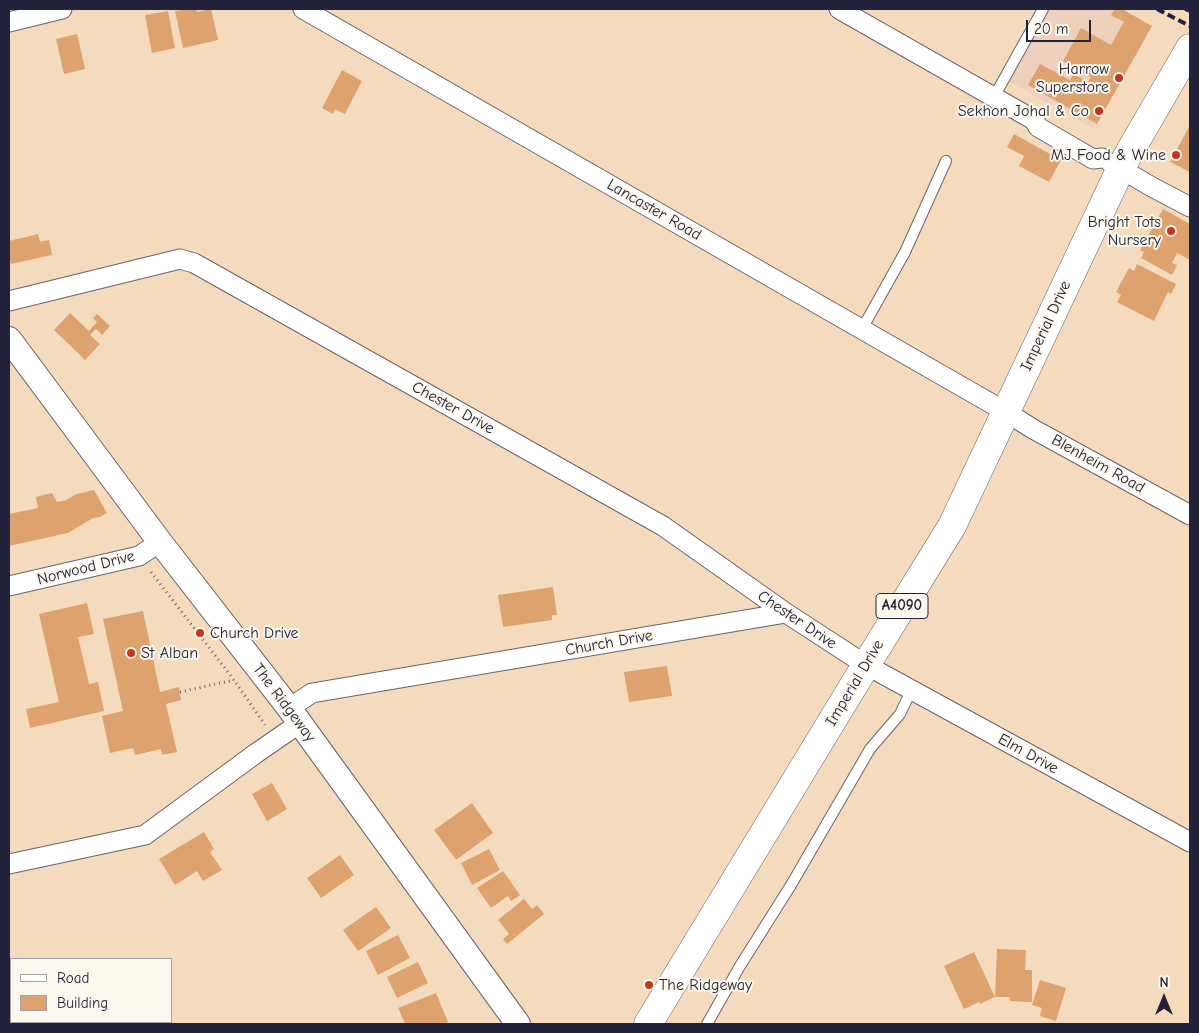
<!DOCTYPE html>
<style>
body{margin:0}
#map{position:relative;width:1199px;height:1033px;overflow:hidden;background:#f4dbbe;font-family:"Comic Neue",sans-serif}
canvas{display:block}
.frame{position:absolute;inset:0;border:10px solid #22223b;pointer-events:none}
.legend{position:absolute;left:10px;top:958px;width:162px;height:65px;box-sizing:border-box;background:#fbf7ec;border:1px solid #a4a2a5;margin:0;padding:6px 9px;list-style:none;font-size:15px;color:#22223b}
.legend li{display:flex;align-items:center;gap:10px;height:25px}
.legend b{width:25px;border:1px solid #a4a2a5}
.north{position:absolute;left:1139px;top:973px;width:50px;height:50px;-webkit-text-stroke:4px #fbf7ec;paint-order:stroke;rotate:0deg;font-size:14px;font-weight:700;line-height:20px;text-align:center;color:#22223b}
.north::after{content:'';display:block;margin:auto;width:18px;height:22px;background:#22223b;clip-path:polygon(50% 0,100% 100%,50% 72%,0 100%)}
.scale{position:absolute;left:1026px;top:20px;width:65px;height:22px;box-sizing:border-box;border:2px solid #22223b;border-top:0;padding-left:6px;font-size:15px;line-height:18px;white-space:nowrap;color:#22223b;-webkit-text-stroke:4px #fbf7ec;paint-order:stroke}
</style>
<div id="map">
<canvas width="1199" height="1033"></canvas>
<div class="frame"></div>
<ul class="legend">
<li><b style="height:6px;background:#fff"></b>Road</li>
<li><b style="height:14px;background:#dea26e"></b>Building</li>
</ul>
<div class="north">N</div>
<div class="scale">20 m</div>
</div>
<script>
const context = document.querySelector('canvas').getContext('2d');
context.lineJoin = 'round';
function fillPath(path, color) { context.fillStyle = color; context.fill(path, 'evenodd'); }
const toPath = rows => new Path2D(rows.map(r => 'M' + r).join(''));
function stroke(path, color, width, dash) { context.strokeStyle = color; context.lineWidth = width; context.lineCap = dash ? 'butt' : 'round'; context.setLineDash(dash || []); context.stroke(path); }
function write(font, color, halo, rows, align = 'center') {
  context.font = font + ' "Comic Neue",sans-serif'; context.lineWidth = 4; context.setLineDash([]); context.textBaseline = 'middle'; context.strokeStyle = halo; context.fillStyle = color; for (const [text, x, y, turn = 0] of rows) {
    context.save(); context.translate(x, y); context.rotate((+turn || 0) * Math.PI / 180); context.textAlign = isNaN(turn) ? turn : align; if (halo) context.strokeText(text, 0, 0); context.fillText(text, 0, 0); context.restore();
  }
}
fillPath(toPath([
 [1048,9,1122,9,1152,26,1094,129,1007,80]
]), '#efd0bc');
fillPath(toPath([
 [186,9,196,9,197,12,211,9,218,40,183,48,175,11],
 [1115,9,1122,9,1152,26,1097,124,1028,85,1040,64,1070,80,1073,74,1088,82,1091,77,1063,61,1081,28,1111,45,1124,22,1111,15],
 [168,11,175,48,152,53,145,15],
 [77,34,85,69,64,74,56,39],
 [342,70,362,81,345,114,335,109,333,114,322,108],
 [1190,125,1190,172,1170,162],
 [1014,134,1061,160,1049,182,1019,166,1024,156,1007,147],
 [1163,209,1190,224,1190,260,1177,253,1172,263,1177,265,1172,275,1141,258,1144,252,1140,250],
 [38,234,40,242,49,240,52,255,11,264,9,256,9,241],
 [1137,264,1176,284,1171,294,1168,292,1154,321,1117,302,1121,295,1116,292,1123,279,1129,268,1134,271],
 [70,313,89,331,97,322,93,318,97,314,110,326,102,335,96,329,90,335,100,344,85,360,54,330],
 [94,490,107,513,100,517,93,518,68,533,9,546,9,514,38,508,36,497,52,493,57,502,66,500,77,494],
 [553,587,557,615,552,615,552,620,503,627,498,595],
 [87,603,94,634,78,637,89,684,98,682,104,711,30,728,26,709,59,702,39,614],
 [143,611,160,692,179,687,181,700,166,704,177,752,162,755,161,749,135,755,133,748,110,753,102,716,123,711,103,619],
 [667,666,672,696,629,702,624,672],
 [272,783,287,809,267,821,252,794],
 [472,803,493,833,456,860,434,830],
 [204,832,214,849,210,852,222,870,203,881,197,871,175,885,159,859],
 [489,849,500,870,472,885,461,863],
 [340,855,354,875,321,898,307,878],
 [503,871,520,895,511,901,508,896,491,908,477,888],
 [524,899,532,909,537,905,544,914,507,944,503,939,509,934,498,920],
 [376,907,391,928,358,951,343,930],
 [398,935,410,958,378,975,366,951],
 [997,949,1026,950,1025,970,1032,970,1032,1002,1010,1001,1010,997,995,997],
 [974,952,995,997,980,1004,979,1002,964,1009,944,966],
 [418,962,428,983,397,998,387,977],
 [1040,980,1066,988,1056,1021,1040,1016,1042,1008,1032,1005],
 [436,993,448,1022,443,1024,405,1024,398,1008]
]), '#dea26e');
const service = toPath([
 [994,97,1043,9],
 [862,329,905,252,946,161],
 [707,1024,740,966,791,885,870,749,900,714,911,691]
]);
const minor = toPath([
 [303,9,1006,412,1033,429,1190,515],
 [839,9,1034,120,1038,127,1093,159,1102,158],
 [9,22,62,9],
 [1111,163,1152,187,1190,207],
 [9,301,180,259,194,263,663,526,786,613,866,665,1190,842],
 [9,586,139,556,160,542],
 [289,708,312,693,786,613],
 [9,864,145,835,255,754,300,723]
]);
const tertiary = toPath([
 [9,339,160,542,289,708,518,1024]
]);
const primary = toPath([
 [648,1024,866,665,952,526,1121,168,1133,146,1190,48]
]);
stroke(service, '#6c6369', 12);
stroke(minor, '#6c6369', 21);
stroke(tertiary, '#6c6369', 26);
stroke(primary, '#6c6369', 29);
stroke(toPath([
 [151,572,234,680,265,725],
 [180,692,234,680]
]), '#6c6369', 3, [1, 4]);
stroke(service, '#fff', 10);
stroke(minor, '#fff', 19);
stroke(tertiary, '#fff', 24);
stroke(primary, '#fff', 28);
stroke(toPath([
 [1157,9,1190,26],
 [1185,9,1190,11]
]), '#22223b', 4, [8, 4]);
for (const [x, y, r, color] of [
 [1119,78,5,"#c8321e"],
 [1099,111,5,"#c8321e"],
 [1176,155,5,"#c8321e"],
 [1171,231,5,"#c8321e"],
 [200,633,5,"#c8321e"],
 [131,653,5,"#c8321e"],
 [649,985,5,"#c8321e"]
]) { const dot = new Path2D(); dot.arc(x, y, r, 0, 2 * Math.PI); context.fillStyle = color; context.fill(dot); stroke(dot, '#fbf7ec', 2); }
for (const [x, y, w] of [
 [902,606,52]
]) { const box = new Path2D(); box.roundRect(x - w / 2, y - 12.5, w, 25, 4); context.fillStyle = '#fbf7ec'; context.fill(box); stroke(box, '#22223b', 1); }
write('bold 15px', '#22223b', null, [
 ["A4090",902,606]
]);
write('16px', '#22223b', '#fbf7ec', [
 ["Harrow",1109,69],
 ["Superstore",1109,87],
 ["Sekhon Johal & Co",1089,111],
 ["MJ Food & Wine",1166,155],
 ["Bright Tots",1161,222],
 ["Nursery",1161,240],
 ["Church Drive",210,633,"left"],
 ["St Alban",141,653,"left"],
 ["The Ridgeway",659,985,"left"]
], 'right');
write('16px', '#22223b', '#fbf7ec', [
 ["Lancaster Road",654,210,30],
 ["Imperial Drive",1046,326,-65],
 ["Chester Drive",453,408,29],
 ["Blenheim Road",1098,464,29],
 ["Norwood Drive",86,568,-14],
 ["Chester Drive",797,620,34],
 ["Church Drive",609,643,-10],
 ["Imperial Drive",855,683,-59],
 ["The Ridgeway",284,703,53],
 ["Elm Drive",1028,754,29]
]);
</script>
